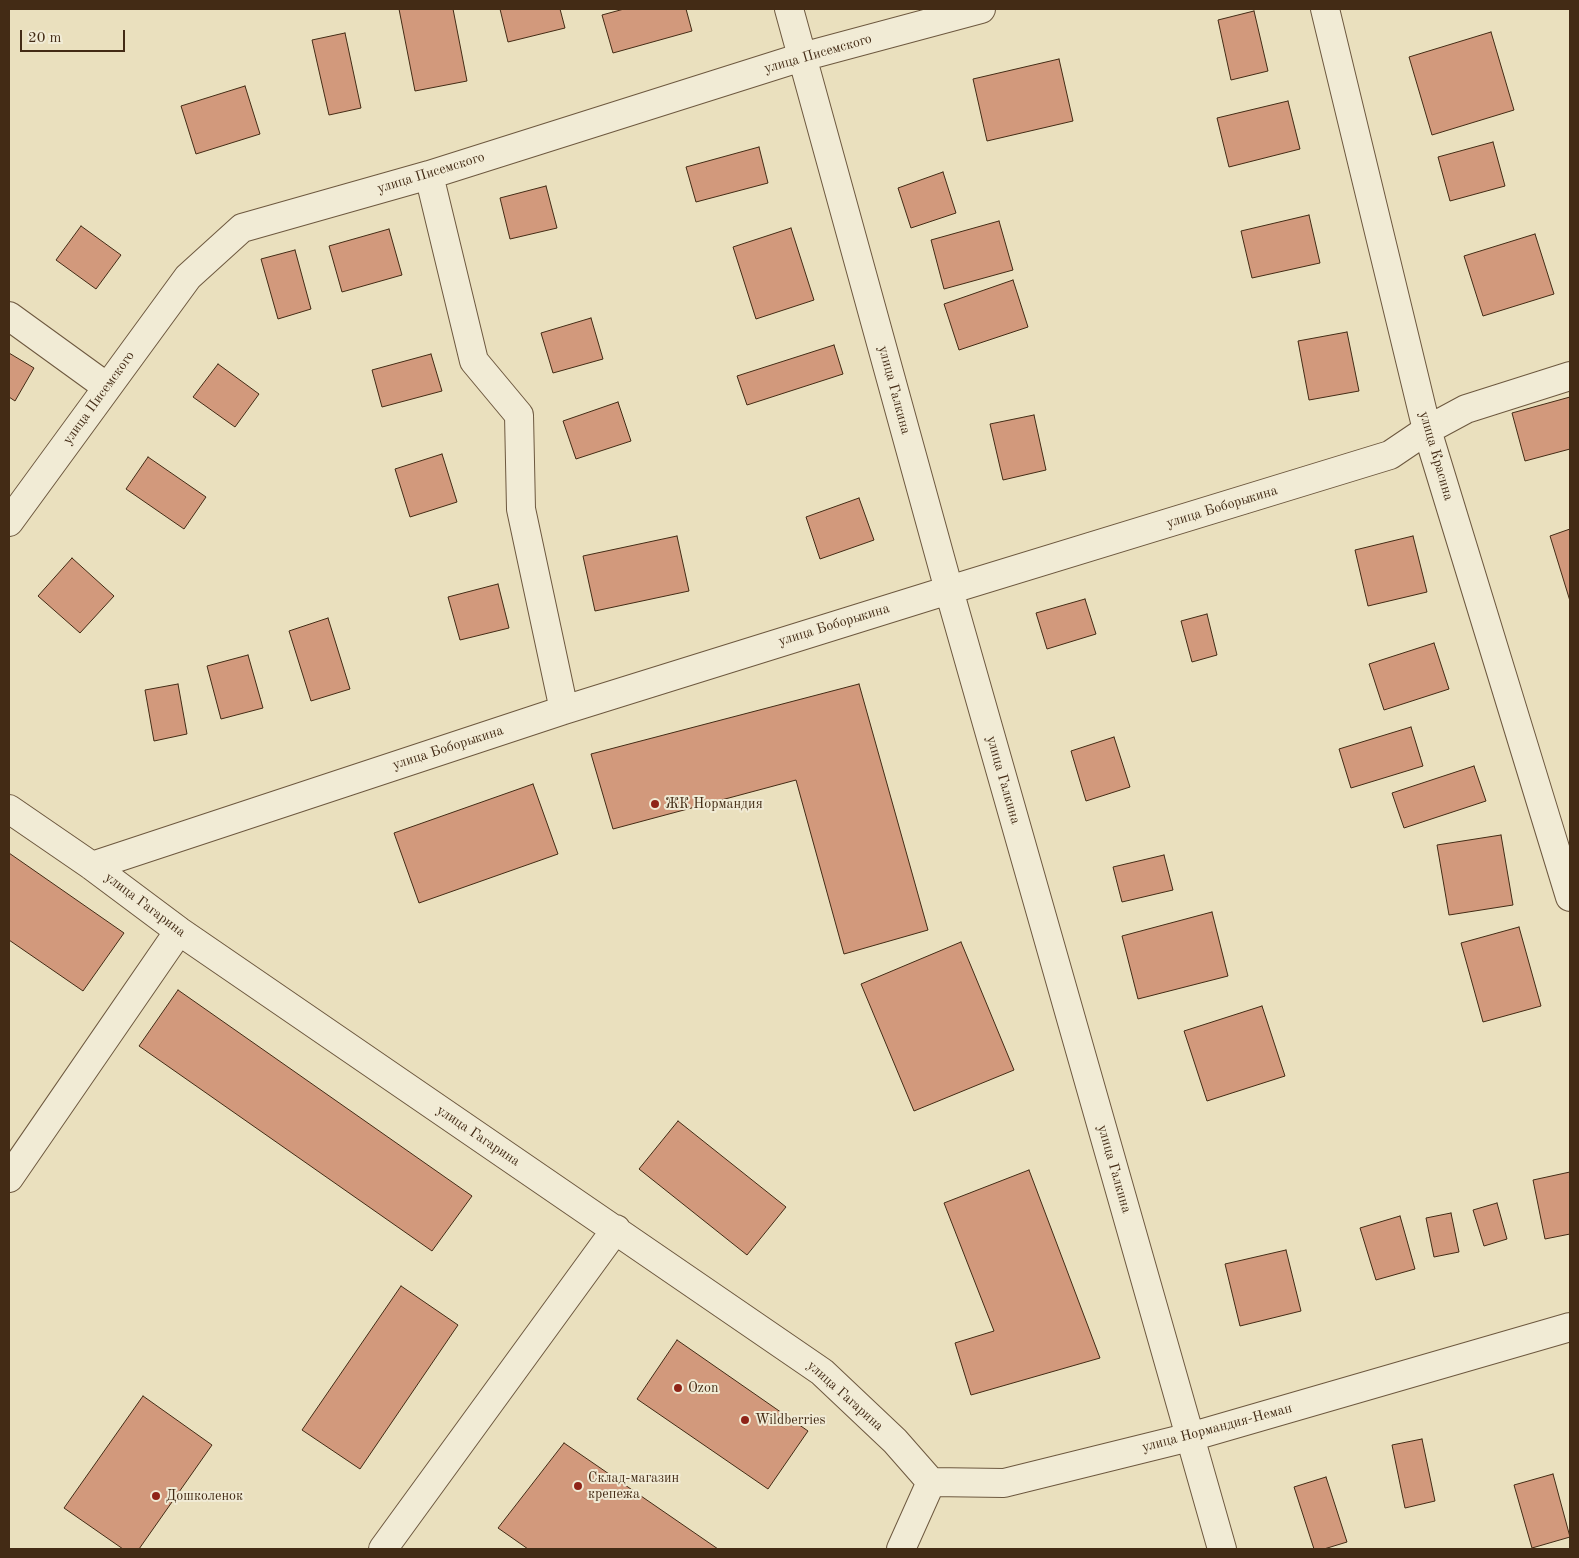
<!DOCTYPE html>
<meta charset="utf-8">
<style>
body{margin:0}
#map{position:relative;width:1579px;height:1558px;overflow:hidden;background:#eae0be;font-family:"Old Standard TT",serif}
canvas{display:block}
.frame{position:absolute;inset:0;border:10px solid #432b15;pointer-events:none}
.scale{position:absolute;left:20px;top:30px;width:105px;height:22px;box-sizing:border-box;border:2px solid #432b15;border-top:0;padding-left:6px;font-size:15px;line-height:18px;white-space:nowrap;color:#432b15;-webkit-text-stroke:4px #f1ebd5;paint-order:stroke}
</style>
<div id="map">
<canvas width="1579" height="1558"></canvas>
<div class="frame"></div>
<div class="scale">20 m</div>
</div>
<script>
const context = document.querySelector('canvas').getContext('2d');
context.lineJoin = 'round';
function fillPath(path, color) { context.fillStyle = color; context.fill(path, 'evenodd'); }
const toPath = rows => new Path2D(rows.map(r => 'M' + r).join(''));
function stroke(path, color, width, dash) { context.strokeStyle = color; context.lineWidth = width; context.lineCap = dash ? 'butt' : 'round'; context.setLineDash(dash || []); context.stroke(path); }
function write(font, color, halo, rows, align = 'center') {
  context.font = font + ' "Old Standard TT",serif'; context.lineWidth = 4; context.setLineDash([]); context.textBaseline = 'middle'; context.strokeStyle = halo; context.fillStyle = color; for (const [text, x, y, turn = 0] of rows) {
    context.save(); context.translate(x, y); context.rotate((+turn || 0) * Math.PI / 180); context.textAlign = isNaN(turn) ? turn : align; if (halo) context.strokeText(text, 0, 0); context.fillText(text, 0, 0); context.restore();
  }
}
const building = toPath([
 [399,9,453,9,467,81,415,91,399,9],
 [500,9,560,9,565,28,508,42,500,9],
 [624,9,686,9,692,31,613,53,602,15,624,9],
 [1254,11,1268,71,1231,80,1218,20,1254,11],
 [1491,32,1514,110,1432,135,1409,57,1491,32],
 [345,33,361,108,329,115,312,40,345,33],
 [1059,59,1073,121,987,141,973,79,1059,59],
 [245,86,260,134,196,154,181,106,245,86],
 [1288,101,1300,149,1229,167,1217,118,1288,101],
 [1493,142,1505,186,1450,201,1438,157,1493,142],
 [759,147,768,183,696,202,686,167,759,147],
 [943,172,956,213,911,228,898,188,943,172],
 [546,186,557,228,510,239,500,198,546,186],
 [1309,215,1320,263,1252,278,1241,231,1309,215],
 [999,221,1013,270,944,289,931,240,999,221],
 [81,226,121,255,96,289,56,260,81,226],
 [791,228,814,300,756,319,733,247,791,228],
 [389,229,402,275,342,292,329,246,389,229],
 [1535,234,1554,294,1483,316,1464,256,1535,234],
 [295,250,311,309,278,319,261,259,295,250],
 [1013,280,1028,327,959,350,944,304,1013,280],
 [591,318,603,359,553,373,541,333,591,318],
 [1347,332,1359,391,1309,400,1298,341,1347,332],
 [834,345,843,374,747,405,737,376,834,345],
 [9,353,34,368,15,401,9,397,9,353],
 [431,354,442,391,382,407,372,370,431,354],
 [218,364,259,394,235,427,193,397,218,364],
 [1570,397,1570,449,1525,461,1512,413,1570,397],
 [618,402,631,441,576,459,563,421,618,402],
 [1034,415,1046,470,1003,480,990,424,1034,415],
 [442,454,457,502,410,517,395,469,442,454],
 [148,457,206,497,184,529,126,489,148,457],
 [859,498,874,540,820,559,806,517,859,498],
 [1570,529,1570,601,1550,536,1570,529],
 [677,536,689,591,595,611,583,556,677,536],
 [1413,536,1427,592,1368,606,1355,550,1413,536],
 [72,558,114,596,80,633,38,596,72,558],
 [498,584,509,628,460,640,448,597,498,584],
 [1085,599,1096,634,1047,649,1036,613,1085,599],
 [1207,614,1217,655,1192,662,1181,621,1207,614],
 [328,618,350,689,311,701,289,631,328,618],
 [1434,643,1449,689,1384,710,1369,664,1434,643],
 [248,655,263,708,221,719,207,666,248,655],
 [178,684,187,734,154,741,145,690,178,684],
 [859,684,928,930,844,954,796,780,613,829,591,754,859,684],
 [1411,727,1423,766,1351,788,1339,749,1411,727],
 [1114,737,1130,787,1086,801,1071,751,1114,737],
 [1474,766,1486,801,1404,828,1392,793,1474,766],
 [533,784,558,854,419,903,394,833,533,784],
 [1501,835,1513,905,1449,915,1437,845,1501,835],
 [9,853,124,933,83,991,9,940,9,853],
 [1164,855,1173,890,1122,902,1113,867,1164,855],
 [1212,912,1228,976,1138,999,1122,936,1212,912],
 [1519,927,1541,1006,1483,1022,1461,943,1519,927],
 [961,942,1014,1070,914,1111,861,984,961,942],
 [178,990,472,1196,432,1251,139,1046,178,990],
 [1262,1006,1285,1076,1207,1101,1184,1031,1262,1006],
 [678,1121,786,1207,747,1255,639,1169,678,1121],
 [1029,1170,1100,1358,971,1395,955,1343,994,1331,944,1203,1029,1170],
 [1570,1172,1570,1234,1545,1239,1533,1180,1570,1172],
 [1497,1203,1507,1239,1484,1246,1473,1210,1497,1203],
 [1451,1213,1459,1252,1434,1257,1426,1218,1451,1213],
 [1400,1216,1415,1269,1376,1280,1360,1228,1400,1216],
 [1286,1250,1301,1311,1240,1326,1225,1264,1286,1250],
 [401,1286,458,1325,360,1469,302,1430,401,1286],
 [677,1340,808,1431,768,1489,637,1399,677,1340],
 [143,1396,212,1445,139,1549,123,1549,64,1508,143,1396],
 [1422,1439,1435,1501,1405,1508,1392,1445,1422,1439],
 [564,1443,718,1549,528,1549,498,1528,564,1443],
 [1553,1474,1570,1537,1532,1548,1514,1485,1553,1474],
 [1326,1477,1347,1542,1324,1549,1314,1549,1294,1487,1326,1477]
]);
fillPath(building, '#d2997c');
stroke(building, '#432b15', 1);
const minor = toPath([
 [789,9,949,590,1222,1549],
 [1325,9,1427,430,1570,897],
 [429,175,474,361,519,415,521,509,564,710],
 [9,316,107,387],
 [9,522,188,277,242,228,429,175,802,57,981,9],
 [9,809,92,866,179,931,822,1372,895,1441,931,1482],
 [92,866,564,710,949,590,1390,455,1427,430,1466,409,1570,376],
 [9,1178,179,931],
 [383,1549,616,1229],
 [901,1549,931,1482,1004,1483,1190,1437,1570,1327]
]);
stroke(minor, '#6d583f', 30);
stroke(minor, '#f1ebd5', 28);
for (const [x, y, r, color] of [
 [655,804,5,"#8f2418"],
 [678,1388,5,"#8f2418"],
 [745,1420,5,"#8f2418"],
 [578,1486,5,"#8f2418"],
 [156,1496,5,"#8f2418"]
]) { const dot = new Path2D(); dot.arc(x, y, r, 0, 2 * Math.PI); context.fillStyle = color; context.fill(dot); stroke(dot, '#f1ebd5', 2); }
write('14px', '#432b15', '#f1ebd5', [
 ["улица Писемского",818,54,-16],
 ["улица Писемского",431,173,-17],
 ["улица Галкина",894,390,75],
 ["улица Писемского",99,398,-54],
 ["улица Красина",1436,456,74],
 ["улица Боборыкина",1222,507,-17],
 ["улица Боборыкина",834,625,-17],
 ["улица Боборыкина",448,748,-18],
 ["улица Галкина",1003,780,74],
 ["улица Гагарина",145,905,37],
 ["улица Гагарина",478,1136,34],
 ["улица Галкина",1114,1169,74],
 ["улица Гагарина",845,1396,42],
 ["улица Нормандия-Неман",1217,1428,-15]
]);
write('14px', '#432b15', '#f1ebd5', [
 ["ЖК Нормандия",665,804],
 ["Ozon",688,1388],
 ["Wildberries",755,1420],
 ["Склад-магазин",588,1478],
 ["крепежа",588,1494],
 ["Дошколенок",166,1496]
], 'left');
</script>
